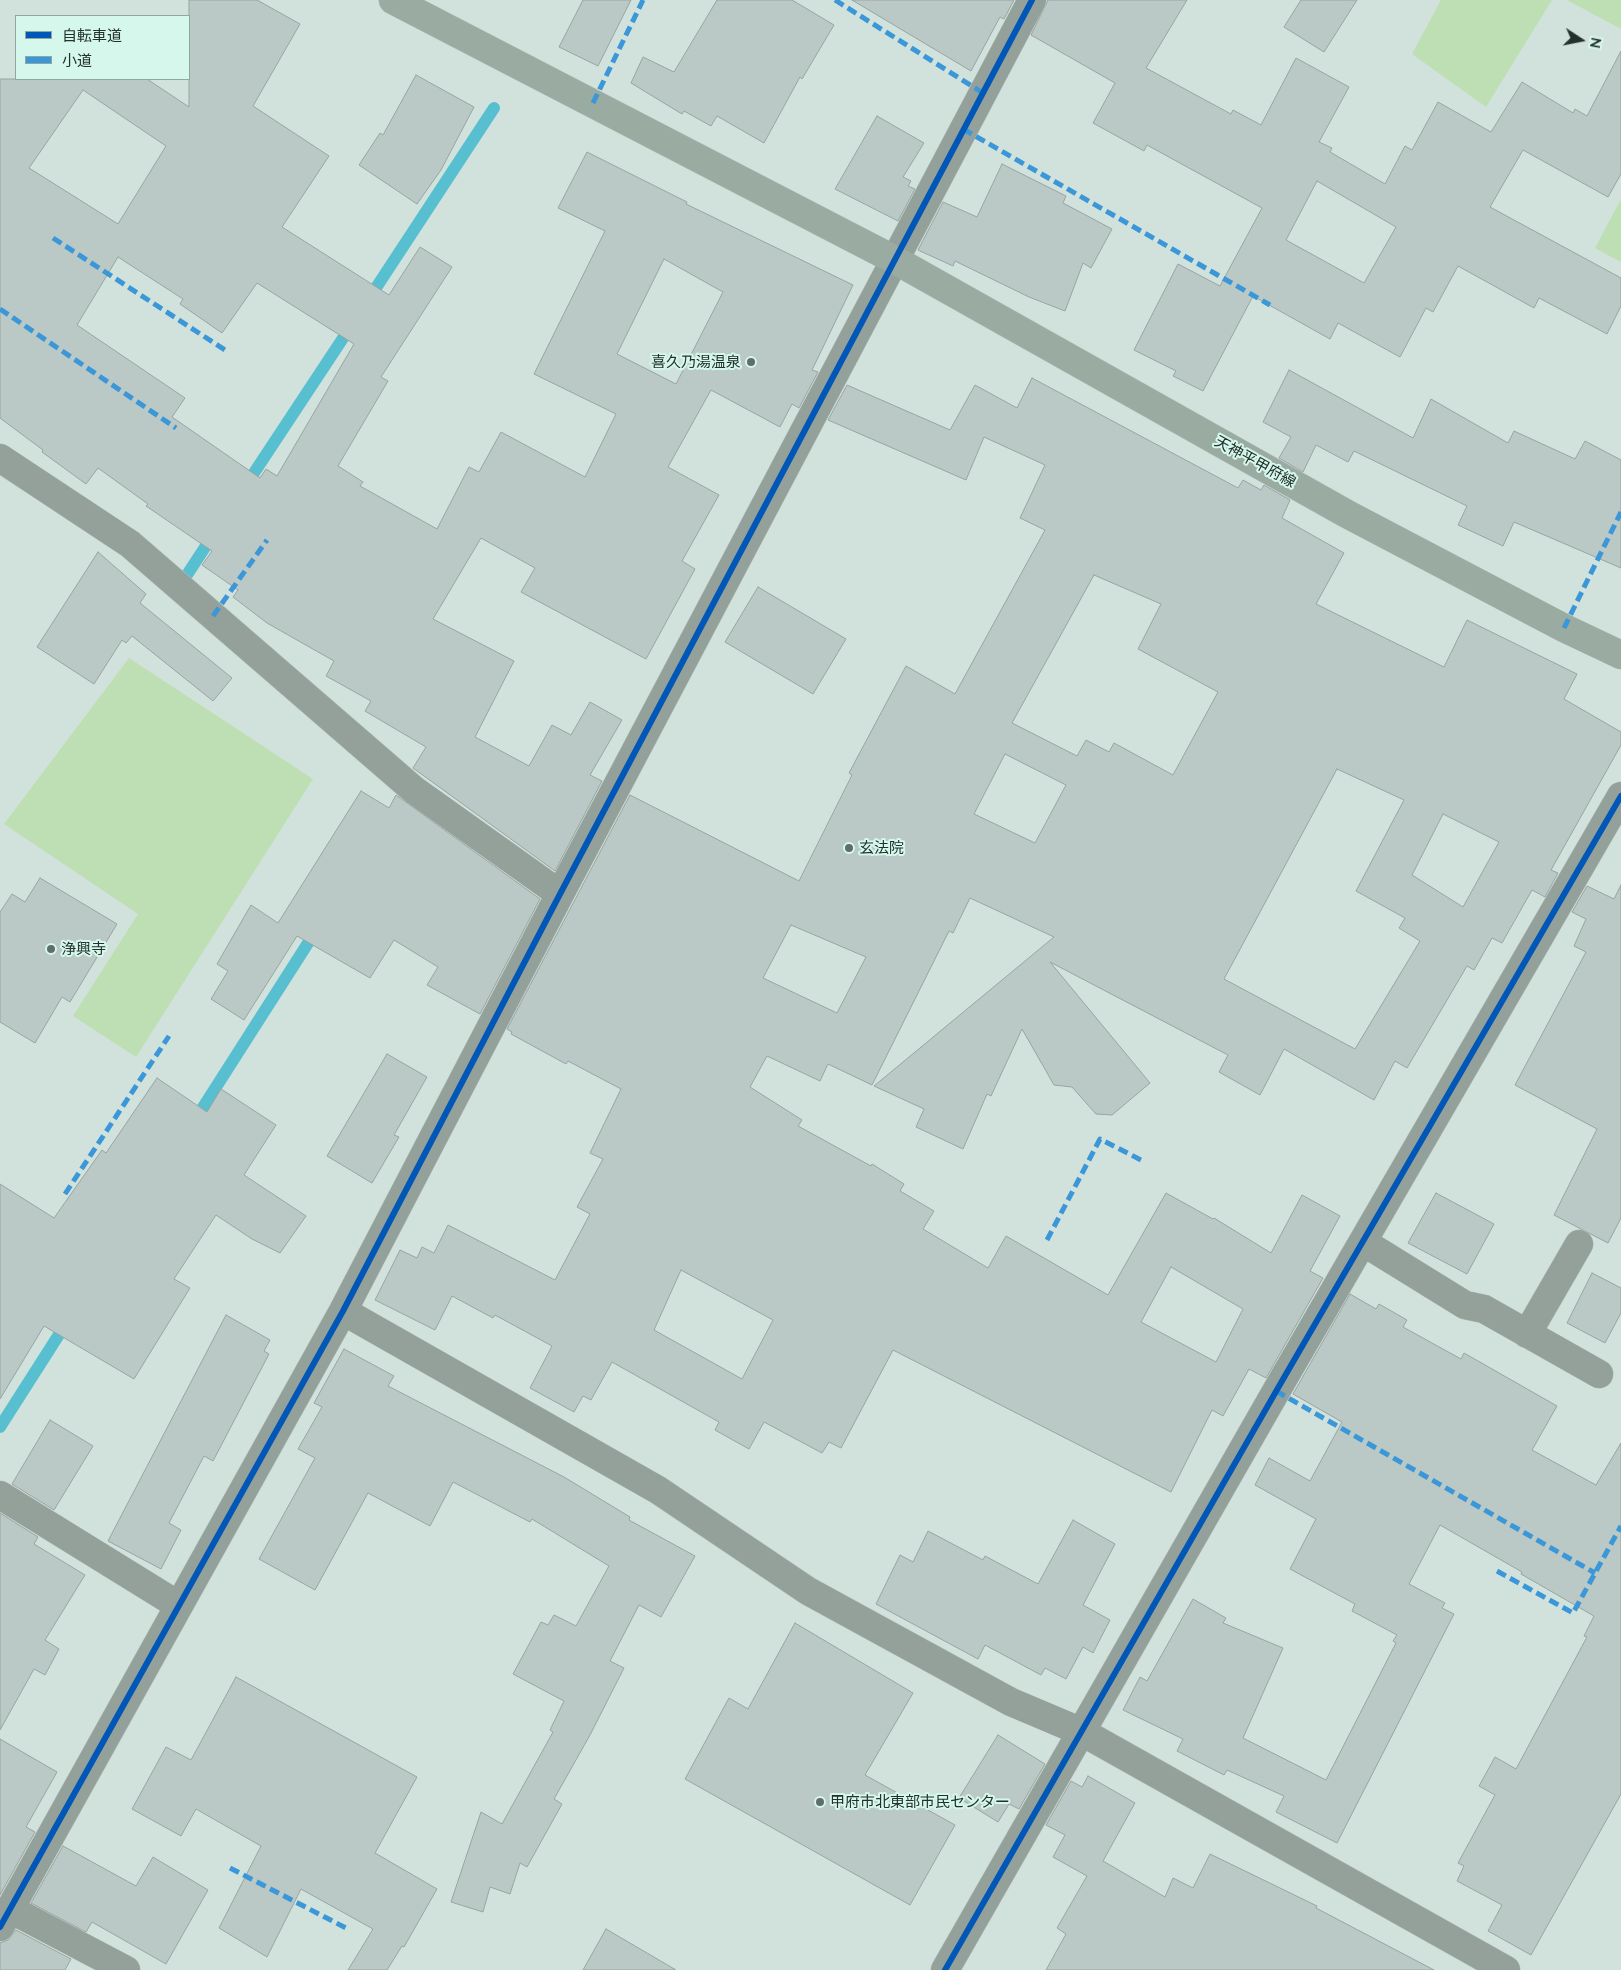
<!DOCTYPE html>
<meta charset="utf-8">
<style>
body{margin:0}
#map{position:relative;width:1621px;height:1970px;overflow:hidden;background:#d1e2dc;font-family:Mulish,"Noto Sans JP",sans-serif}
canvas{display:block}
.legend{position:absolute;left:15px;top:15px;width:175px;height:65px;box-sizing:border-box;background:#d6f7ec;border:1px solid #8ea79f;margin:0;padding:6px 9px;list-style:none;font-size:15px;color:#23302c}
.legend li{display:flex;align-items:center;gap:10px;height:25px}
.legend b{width:25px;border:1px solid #8ea79f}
.north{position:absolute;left:1556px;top:15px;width:50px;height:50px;-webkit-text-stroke:4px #d6f7ec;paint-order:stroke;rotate:101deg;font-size:14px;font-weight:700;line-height:20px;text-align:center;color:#23302c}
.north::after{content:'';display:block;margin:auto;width:18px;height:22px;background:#23302c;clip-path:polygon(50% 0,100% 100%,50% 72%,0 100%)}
</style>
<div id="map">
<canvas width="1621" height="1970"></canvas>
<ul class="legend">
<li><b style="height:6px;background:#0057b8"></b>自転車道</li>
<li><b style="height:6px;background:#3b97d7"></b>小道</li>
</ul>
<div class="north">N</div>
</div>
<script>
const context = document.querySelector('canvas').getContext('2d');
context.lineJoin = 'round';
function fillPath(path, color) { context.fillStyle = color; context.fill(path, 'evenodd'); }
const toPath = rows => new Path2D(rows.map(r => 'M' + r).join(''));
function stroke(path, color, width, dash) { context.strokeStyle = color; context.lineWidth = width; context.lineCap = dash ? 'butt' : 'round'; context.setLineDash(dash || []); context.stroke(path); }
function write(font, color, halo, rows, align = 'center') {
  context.font = font + ' Mulish,"Noto Sans JP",sans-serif'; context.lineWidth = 4; context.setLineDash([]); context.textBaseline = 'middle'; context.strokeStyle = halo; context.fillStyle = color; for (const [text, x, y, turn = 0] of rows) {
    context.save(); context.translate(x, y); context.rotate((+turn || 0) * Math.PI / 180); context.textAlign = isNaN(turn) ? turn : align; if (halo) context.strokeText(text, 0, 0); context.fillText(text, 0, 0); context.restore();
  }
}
fillPath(toPath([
 [1441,0,1552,0,1486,107,1412,54],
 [1567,0,1621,0,1621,29],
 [1621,199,1621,262,1595,248],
 [129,658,313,779,136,1057,73,1016,138,914,4,824]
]), '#bedeb3');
stroke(toPath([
 [368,300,494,108],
 [244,488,353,323],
 [179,587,215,532],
 [193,1123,317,929],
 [0,1427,67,1322]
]), '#57bfcf', 12);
const building = toPath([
 [189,0,257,0,300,24,253,106,329,156,282,227,389,295,420,247,452,267,381,377,388,381,338,466,363,482,360,486,437,529,469,467,479,472,501,432,585,477,616,414,534,374,605,231,558,208,587,152,687,202,686,204,853,285,812,370,818,372,799,408,792,404,780,427,711,390,668,467,719,495,682,561,695,569,646,659,521,592,535,568,481,538,433,619,514,661,475,737,529,766,552,725,571,735,590,702,622,720,590,775,602,781,555,871,413,768,426,747,365,711,371,701,326,676,334,661,267,623,233,597,238,590,202,565,212,551,146,506,148,504,98,468,86,484,42,452,43,450,0,418,0,79,147,79,189,107,189,0],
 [83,90,166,146,118,224,29,168,83,90],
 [118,257,183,299,180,304,222,333,257,283,354,344,277,476,266,469,260,478,172,417,185,398,77,325,118,257],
 [664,259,723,292,676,384,617,354,664,259],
 [583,0,631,0,598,66,559,47,583,0],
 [717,0,792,0,834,25,802,79,800,77,764,143,717,116,711,126,684,111,682,114,631,83,643,57,674,72,717,0],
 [852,0,1014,0,1004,19,1000,17,971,71,852,0],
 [1048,0,1187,0,1146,68,1231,114,1233,110,1261,125,1296,58,1349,87,1319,142,1332,148,1330,152,1385,184,1405,146,1412,150,1438,102,1491,132,1522,82,1573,113,1575,109,1587,116,1621,51,1621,174,1608,197,1523,150,1490,207,1621,278,1621,306,1607,334,1539,298,1534,308,1458,266,1433,312,1426,308,1400,357,1338,323,1330,339,1253,296,1203,391,1173,376,1176,371,1134,350,1178,264,1220,286,1262,208,1147,145,1144,151,1093,123,1115,83,1031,35,1048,0],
 [1317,181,1396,227,1364,283,1286,240,1317,181],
 [1301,0,1357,0,1324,52,1284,27,1301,0],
 [416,75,474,107,441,170,417,204,359,165,380,133,383,135,416,75],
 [877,116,924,143,903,177,911,181,908,186,915,189,898,221,835,189,877,116],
 [1002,164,1066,196,1063,203,1112,229,1091,268,1083,263,1065,311,1029,297,955,261,953,266,918,250,943,202,977,217,1002,164],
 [1289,370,1413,438,1431,399,1508,443,1514,431,1575,459,1585,441,1621,460,1621,568,1514,522,1503,546,1458,525,1467,506,1354,451,1348,462,1316,445,1303,472,1279,458,1291,437,1263,422,1289,370],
 [1032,378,1238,488,1243,480,1261,490,1264,485,1290,500,1282,518,1344,553,1316,604,1444,667,1467,620,1577,674,1564,699,1621,732,1621,745,1551,870,1558,873,1545,897,1532,890,1502,943,1492,938,1474,970,1467,966,1407,1068,1395,1061,1374,1100,1284,1049,1260,1095,1219,1072,1228,1055,1050,962,1150,1083,1112,1115,1096,1114,1072,1087,1054,1085,1022,1029,991,1096,987,1094,963,1149,916,1127,924,1109,874,1086,1054,937,970,898,953,933,949,931,872,1085,828,1064,820,1081,767,1056,750,1087,802,1120,798,1126,871,1166,872,1164,904,1184,900,1191,934,1211,923,1229,988,1268,1006,1236,1108,1295,1166,1193,1213,1219,1214,1218,1271,1253,1302,1195,1340,1216,1310,1271,1323,1278,1266,1378,1249,1369,1223,1416,1212,1410,1171,1492,893,1350,841,1448,829,1442,822,1453,764,1422,749,1449,715,1430,719,1422,612,1362,591,1400,583,1396,574,1412,530,1388,552,1346,495,1315,493,1318,452,1296,435,1330,375,1300,400,1250,417,1258,422,1247,434,1253,448,1225,555,1280,590,1214,577,1207,603,1159,590,1153,621,1089,568,1061,566,1064,511,1034,512,1032,507,1029,630,795,799,881,852,775,849,773,906,666,955,694,1045,530,1020,518,1045,465,984,437,966,480,828,420,847,385,950,430,975,385,1017,408,1032,378],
 [1094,575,1161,604,1138,649,1218,692,1173,775,1114,743,1109,752,1086,740,1077,756,1012,723,1094,575],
 [1005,754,1066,785,1035,843,974,814,1005,754],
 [1337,769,1404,800,1356,891,1405,918,1399,928,1420,941,1355,1049,1224,979,1337,769],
 [1443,814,1499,842,1463,907,1412,875,1443,814],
 [791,925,866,957,837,1013,763,978,791,925],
 [1171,1267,1243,1309,1216,1362,1141,1322,1171,1267],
 [681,1270,773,1320,742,1379,654,1330,681,1270],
 [98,552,146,594,140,603,232,678,213,701,132,636,126,643,122,640,94,684,37,647,98,552],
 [758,587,846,639,813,694,725,642,758,587],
 [361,791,389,808,396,795,540,899,480,1014,427,985,438,967,394,940,370,978,297,936,244,1020,211,999,228,971,217,964,251,905,278,923,361,791],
 [40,878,117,924,70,1002,62,997,35,1043,0,1022,0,912,12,894,25,902,40,878],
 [1621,885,1621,1218,1608,1243,1554,1215,1597,1129,1515,1085,1586,952,1574,946,1586,919,1572,912,1587,886,1614,899,1621,885],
 [387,1054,427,1077,394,1135,399,1137,372,1183,327,1156,387,1054],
 [157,1078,207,1112,221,1089,276,1125,244,1175,306,1216,280,1253,252,1239,216,1215,174,1279,190,1288,134,1379,44,1326,0,1399,0,1184,54,1218,102,1150,106,1153,157,1078],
 [1436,1193,1494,1224,1467,1274,1408,1243,1436,1193],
 [1592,1273,1621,1288,1621,1313,1605,1343,1567,1323,1592,1273],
 [1350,1294,1376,1309,1379,1304,1407,1320,1403,1327,1461,1359,1464,1353,1557,1406,1532,1450,1596,1485,1621,1443,1621,1794,1531,1955,1488,1931,1502,1905,1457,1881,1464,1866,1458,1863,1495,1795,1479,1786,1495,1757,1516,1769,1587,1637,1584,1636,1594,1616,1521,1574,1522,1572,1440,1525,1409,1584,1445,1603,1442,1608,1454,1614,1337,1843,1276,1812,1284,1796,1227,1770,1224,1775,1177,1751,1183,1739,1123,1710,1140,1677,1147,1681,1193,1599,1226,1618,1223,1623,1283,1648,1243,1738,1326,1780,1396,1643,1393,1641,1397,1635,1352,1611,1355,1604,1290,1569,1316,1519,1255,1485,1269,1458,1310,1481,1342,1422,1293,1394,1350,1294],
 [226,1315,270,1340,264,1351,269,1354,213,1461,204,1456,169,1523,181,1530,161,1569,108,1541,226,1315],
 [344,1349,394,1376,388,1386,564,1477,630,1517,629,1520,695,1556,661,1617,639,1605,610,1661,624,1668,590,1735,554,1799,562,1804,527,1867,520,1863,510,1894,490,1887,483,1912,451,1902,481,1812,502,1824,553,1732,550,1730,564,1701,513,1674,541,1622,548,1625,554,1615,576,1626,609,1566,532,1519,530,1522,453,1482,430,1526,368,1493,315,1590,259,1559,315,1458,298,1449,322,1407,314,1403,344,1349],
 [50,1420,93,1446,54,1510,12,1484,50,1420],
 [0,1513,38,1537,34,1544,85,1575,45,1640,59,1649,45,1675,34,1669,0,1730,0,1513],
 [1073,1520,1115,1544,1083,1605,1110,1620,1093,1653,1083,1647,1066,1679,1045,1668,1041,1675,985,1645,978,1659,876,1604,900,1555,913,1562,928,1531,983,1560,985,1556,1038,1584,1073,1520],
 [795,1623,913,1693,865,1775,955,1825,910,1905,685,1779,729,1698,748,1709,795,1623],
 [236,1677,417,1777,375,1853,437,1889,404,1947,402,1946,387,1970,348,1970,373,1929,301,1889,267,1957,219,1928,261,1846,196,1809,181,1836,132,1809,166,1747,191,1760,236,1677],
 [998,1735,1045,1764,1019,1809,1009,1804,998,1822,959,1798,998,1735],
 [0,1739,57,1772,26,1827,35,1832,0,1895,0,1739],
 [1088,1776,1135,1803,1103,1861,1165,1897,1173,1878,1193,1888,1210,1854,1317,1906,1316,1908,1434,1970,1046,1970,1066,1934,1057,1928,1087,1876,1053,1857,1065,1835,1046,1825,1071,1781,1082,1787,1088,1776],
 [63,1846,136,1886,153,1857,208,1890,166,1964,92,1922,86,1932,31,1903,63,1846],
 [606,1929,676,1970,583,1970,606,1929],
 [16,1930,71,1959,65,1970,0,1970,0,1943,8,1940,16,1930]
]);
fillPath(building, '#bac9c6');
stroke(building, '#97a4a2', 1);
const minor = toPath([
 [0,458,130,544,414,790,560,894],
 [1363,1242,1465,1305,1484,1309,1599,1374],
 [343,1311,658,1490,808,1591,1011,1702,1082,1732,1506,1970],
 [1527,1334,1579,1244],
 [0,1495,178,1605],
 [10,1909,126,1970],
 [0,1927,343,1311,560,894,1032,0],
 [945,1970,1282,1381,1621,796]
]);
const secondary = toPath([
 [393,0,895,260,1347,514,1564,628,1621,655]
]);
stroke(minor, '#b0bdb8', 29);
stroke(secondary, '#b0bdb8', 29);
stroke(minor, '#94a19a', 28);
stroke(secondary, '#9aaba2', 28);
stroke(toPath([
 [835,0,983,93],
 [593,103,643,0],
 [963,129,1270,305],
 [53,238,225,350],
 [0,309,176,428],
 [213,616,267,540],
 [1564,628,1621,512],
 [65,1194,169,1036],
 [1047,1240,1100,1139,1145,1162],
 [1276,1391,1595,1573],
 [1497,1571,1573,1613,1621,1526],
 [230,1868,346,1928]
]), '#3b97d7', 5, [10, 5]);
stroke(toPath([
 [0,1927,343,1311,560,894,1032,0],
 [945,1970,1282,1381,1621,796]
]), '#0057b8', 6);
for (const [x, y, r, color] of [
 [751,362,5,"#606e6a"],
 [849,848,5,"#606e6a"],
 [51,949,5,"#606e6a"],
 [820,1802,5,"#606e6a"]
]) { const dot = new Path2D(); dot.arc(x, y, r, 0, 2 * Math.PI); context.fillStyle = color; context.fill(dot); stroke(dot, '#d6f7ec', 2); }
write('15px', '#23302c', '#d6f7ec', [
 ["喜久乃湯温泉",741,362,"right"],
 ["玄法院",859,848],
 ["浄興寺",61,949],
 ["甲府市北東部市民センター",830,1802]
], 'left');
write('15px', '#23302c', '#d6f7ec', [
 ["天神平甲府線",1255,462,29]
]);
</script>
